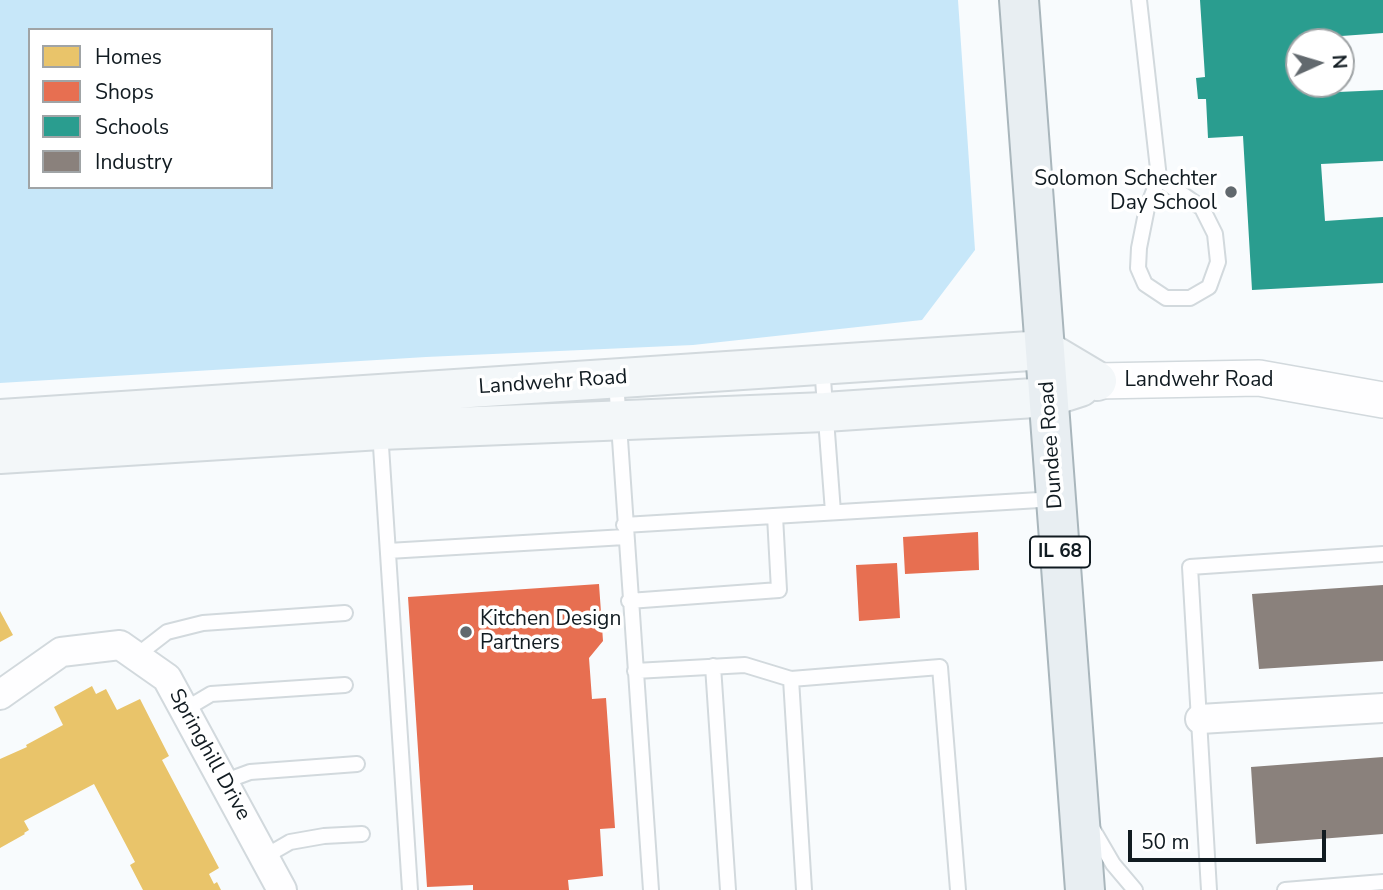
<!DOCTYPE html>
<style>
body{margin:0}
#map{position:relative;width:1383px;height:890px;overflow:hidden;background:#f8fbfd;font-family:"Nunito Sans",sans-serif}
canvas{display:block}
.legend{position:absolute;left:28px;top:28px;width:245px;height:161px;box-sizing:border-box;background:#fff;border:2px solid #a0a4a6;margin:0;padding:9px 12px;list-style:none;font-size:21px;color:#111b21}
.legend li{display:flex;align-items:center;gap:14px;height:35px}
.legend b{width:35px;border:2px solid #a0a4a6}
.north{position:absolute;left:1285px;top:28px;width:70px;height:70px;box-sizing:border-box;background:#fff;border:2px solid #a0a4a6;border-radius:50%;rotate:86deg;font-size:19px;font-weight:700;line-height:28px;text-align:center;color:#111b21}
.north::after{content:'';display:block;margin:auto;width:24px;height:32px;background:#62696e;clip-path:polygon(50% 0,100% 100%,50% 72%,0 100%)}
.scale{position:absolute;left:1128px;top:830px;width:198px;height:32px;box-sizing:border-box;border:4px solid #111b21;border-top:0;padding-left:9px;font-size:21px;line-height:24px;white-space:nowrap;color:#111b21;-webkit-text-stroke:5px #fff;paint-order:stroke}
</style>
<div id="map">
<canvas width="1383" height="890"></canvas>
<ul class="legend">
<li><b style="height:19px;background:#e9c46a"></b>Homes</li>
<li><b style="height:19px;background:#e76f51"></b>Shops</li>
<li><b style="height:19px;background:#2a9d8f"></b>Schools</li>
<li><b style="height:19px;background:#8a817c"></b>Industry</li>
</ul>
<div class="north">N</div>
<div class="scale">50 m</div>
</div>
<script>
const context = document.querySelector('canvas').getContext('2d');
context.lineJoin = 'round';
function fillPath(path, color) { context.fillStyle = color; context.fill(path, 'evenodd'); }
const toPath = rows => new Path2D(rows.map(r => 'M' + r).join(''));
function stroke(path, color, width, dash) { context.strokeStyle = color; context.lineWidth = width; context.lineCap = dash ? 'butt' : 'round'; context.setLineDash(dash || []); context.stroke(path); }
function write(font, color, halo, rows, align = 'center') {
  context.font = font + ' "Nunito Sans",sans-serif'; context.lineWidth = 7; context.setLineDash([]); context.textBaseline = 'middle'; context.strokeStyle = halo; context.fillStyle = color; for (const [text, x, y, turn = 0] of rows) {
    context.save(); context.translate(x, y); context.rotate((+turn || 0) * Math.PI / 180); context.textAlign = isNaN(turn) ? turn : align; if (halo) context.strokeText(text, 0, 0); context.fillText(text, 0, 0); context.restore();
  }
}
fillPath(toPath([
 [0,0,958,0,975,250,922,320,693,345,426,357,0,383],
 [30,30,271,30,271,187,30,187]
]), '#c7e7f9');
fillPath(toPath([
 [0,611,13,635,0,642],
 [92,686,96,694,106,689,117,710,140,699,169,756,162,760,219,868,209,874,214,884,217,882,221,890,143,890,130,865,135,862,94,784,24,821,29,830,24,833,25,834,0,848,0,759,27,747,26,745,63,725,54,707]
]), '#e9c46a');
fillPath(toPath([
 [978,532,979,570,905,574,903,537],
 [897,563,900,618,859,621,856,565],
 [599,584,603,641,589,658,592,699,606,698,615,828,600,829,603,876,568,880,569,890,473,890,473,885,427,887,408,597]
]), '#e76f51');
fillPath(toPath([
 [1200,0,1383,0,1383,33,1314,38,1315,42,1299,42,1299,84,1316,84,1316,93,1383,90,1383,161,1321,164,1325,221,1383,217,1383,283,1252,290,1243,136,1208,138,1206,99,1198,99,1196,78,1205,77]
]), '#2a9d8f');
fillPath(toPath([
 [1383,585,1383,661,1259,669,1252,594],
 [1383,757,1383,834,1256,844,1251,767]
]), '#8a817c');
const service = toPath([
 [1139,0,1159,178,1147,208,1139,248,1138,268,1145,284,1166,298,1190,298,1209,287,1218,262,1215,234,1202,208,1159,178],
 [822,366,833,512],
 [616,381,651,890],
 [380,431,410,890],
 [624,525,1056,499],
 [388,551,625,537],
 [629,601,779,590,775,516],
 [136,656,167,632,203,623,345,613],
 [713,666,728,890],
 [635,671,745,665,791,679,940,667,958,890],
 [791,679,804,890],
 [184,710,211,694,345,685],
 [223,782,250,772,357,764],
 [1092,828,1113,864,1135,890],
 [264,857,290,842,324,836,362,834],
 [1209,890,1190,567,1383,554],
 [1285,890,1383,882]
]);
const minor = toPath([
 [0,695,61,652,120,645,167,678,282,890],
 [1200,719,1383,708]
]);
const tertiary = toPath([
 [1097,381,1259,378,1383,400]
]);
const secondary = toPath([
 [0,419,1045,350,1097,381],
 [0,454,380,430,825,412,1049,397,1080,387]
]);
const primary = toPath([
 [1019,0,1085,890]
]);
stroke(service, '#d2d9dd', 18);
stroke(minor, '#d2d9dd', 32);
stroke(tertiary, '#d2d9dd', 38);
stroke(secondary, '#d2d9dd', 42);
stroke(primary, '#a9b6bc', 42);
stroke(service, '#fefeff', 14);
stroke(minor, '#fefeff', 28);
stroke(tertiary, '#fefeff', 35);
stroke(secondary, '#f3f7f9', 38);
stroke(primary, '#e8eef2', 38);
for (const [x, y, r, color] of [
 [1231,192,7,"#62696e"],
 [466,632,7,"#62696e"]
]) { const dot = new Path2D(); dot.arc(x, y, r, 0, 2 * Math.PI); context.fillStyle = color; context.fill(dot); stroke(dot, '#fff', 2.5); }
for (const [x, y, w] of [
 [1060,552,60]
]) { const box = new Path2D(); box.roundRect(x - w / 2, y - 15.5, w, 31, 5); context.fillStyle = '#fff'; context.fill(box); stroke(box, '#111b21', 2); }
write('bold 19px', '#111b21', null, [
 ["IL 68",1060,552]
]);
write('21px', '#111b21', '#fff', [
 ["Solomon Schechter",1217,180],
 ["Day School",1217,204],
 ["Kitchen Design",480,620,"left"],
 ["Partners",480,644,"left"]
], 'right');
write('21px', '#111b21', '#fff', [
 ["Landwehr Road",1199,381],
 ["Landwehr Road",553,383,-4],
 ["Dundee Road",1052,445,-94],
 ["Springhill Drive",209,755,61]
]);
</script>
